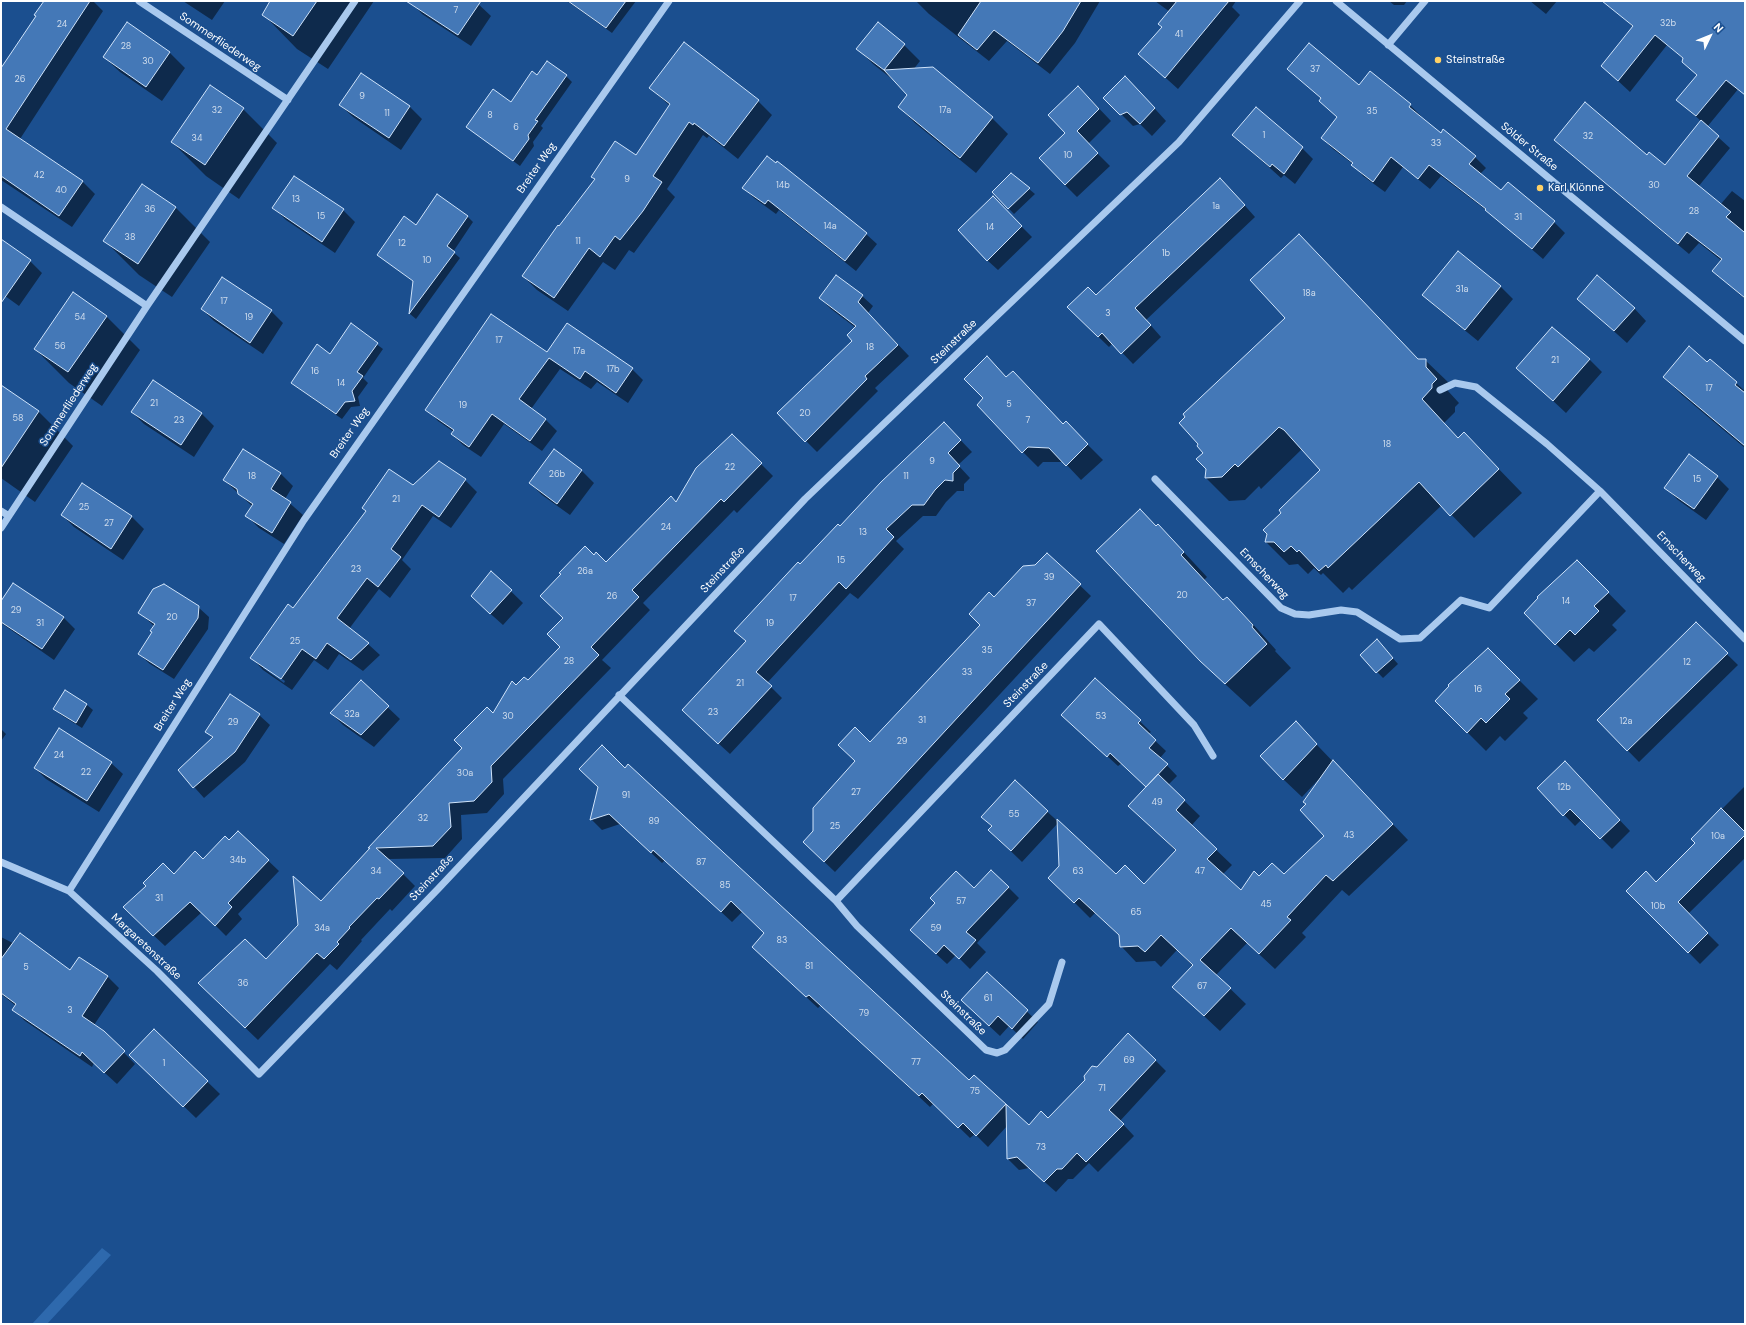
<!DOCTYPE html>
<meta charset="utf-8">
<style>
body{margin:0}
#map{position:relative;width:1746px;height:1325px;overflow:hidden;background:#1b4f8f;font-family:"DM Sans",sans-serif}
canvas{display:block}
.frame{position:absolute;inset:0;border:2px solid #fff;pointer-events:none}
.north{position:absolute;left:1690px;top:16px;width:40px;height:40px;-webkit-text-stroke:3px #1b4f8f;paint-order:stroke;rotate:47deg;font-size:11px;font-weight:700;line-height:16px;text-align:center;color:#fff}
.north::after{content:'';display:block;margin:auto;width:14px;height:18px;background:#fff;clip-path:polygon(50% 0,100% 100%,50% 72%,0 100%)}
</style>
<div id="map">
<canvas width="1746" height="1325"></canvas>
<div class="frame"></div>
<div class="north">N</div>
</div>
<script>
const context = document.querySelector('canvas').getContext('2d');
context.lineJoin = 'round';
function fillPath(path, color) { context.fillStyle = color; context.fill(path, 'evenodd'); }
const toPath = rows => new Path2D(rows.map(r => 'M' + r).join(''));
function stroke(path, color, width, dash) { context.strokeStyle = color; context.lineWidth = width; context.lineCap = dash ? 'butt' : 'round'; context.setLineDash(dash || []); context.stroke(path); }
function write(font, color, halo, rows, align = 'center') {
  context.font = font + ' "DM Sans",sans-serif'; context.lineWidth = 3; context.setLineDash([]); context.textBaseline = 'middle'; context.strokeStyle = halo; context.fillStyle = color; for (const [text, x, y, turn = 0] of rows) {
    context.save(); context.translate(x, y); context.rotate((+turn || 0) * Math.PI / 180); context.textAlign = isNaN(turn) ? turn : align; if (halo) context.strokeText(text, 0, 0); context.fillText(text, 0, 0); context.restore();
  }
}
fillPath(toPath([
 [102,1248,111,1255,47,1324,32,1324]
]), '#2e69ad');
fillPath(toPath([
 [45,1,93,1,103,11,20,139,82,181,95,194,72,227,1,180,1,69,37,16],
 [183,1,225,1,212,20],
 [272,1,374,1,328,69,297,49,263,14],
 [410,1,475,1,491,16,471,46,422,14],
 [567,1,636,1,612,33],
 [916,1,1100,1,1075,43,1050,74,1007,41,989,61,929,14],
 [1155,1,1236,1,1232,7,1240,15,1178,89,1139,54,1163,28,1170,12],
 [1389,1,1407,1,1404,5,1394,5],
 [1530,1,1557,1,1546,14],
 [1621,1,1745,1,1745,94,1744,82,1707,127,1730,148,1698,187,1720,205,1732,191,1745,201,1745,299,1713,271,1722,261,1699,243,1689,254,1567,151,1555,140,1647,156,1665,167,1702,122,1678,100,1698,76,1683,62,1684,59,1667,45,1630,92,1602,66,1633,27,1614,9],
 [878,23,904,45,920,61,913,70,992,118,1008,134,976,173,915,123,899,107,909,95,897,83,873,64,857,48],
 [127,24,170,53,185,68,162,101,120,72,104,57],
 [1288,69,1360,87,1410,105,1421,116,1420,117,1441,134,1475,157,1486,168,1480,174,1502,191,1554,222,1565,233,1543,259,1490,213,1441,176,1430,189,1403,167,1385,192,1363,176,1353,164,1333,149,1322,138,1338,118,1320,101,1322,99],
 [361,74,410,107,422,119,401,150,353,117,340,105],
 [537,76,566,76,572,82,541,126,543,128,533,142,534,146,520,166,467,127,511,103],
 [650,88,758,101,772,115,738,159,709,136,707,138,703,135,667,189,675,197,634,253,629,250,615,270,603,262,568,311,537,290,523,276,595,180,593,177,637,156,670,106],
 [1137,89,1166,121,1152,136,1140,124,1133,126,1105,98],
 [1090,99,1111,121,1088,144,1110,166,1077,197,1065,185,1067,133],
 [243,109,277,143,239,199,206,176,172,142],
 [1233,135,1302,148,1313,159,1295,184,1284,175,1281,178],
 [1011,174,1035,194,1014,214,993,192],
 [143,185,176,208,210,242,172,297,139,275,105,241],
 [744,188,866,234,877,244,856,271,779,210,776,214,754,198],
 [1231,190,1255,217,1146,320,1161,337,1133,364,1113,343,1109,347,1079,318,1096,296],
 [993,198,1032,237,998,270,987,260],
 [274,208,343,210,355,222,335,253,286,220],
 [467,216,473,222,453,252,460,258,416,319,410,314,414,282,378,255,416,226],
 [1,241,30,261,42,273,19,306,1,293],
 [1459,252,1501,287,1513,299,1478,341,1436,307,1424,295],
 [862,296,873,306,868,313,909,356,875,388,878,391,817,452,778,413,854,341,856,328,831,309,820,298],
 [1578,299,1634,308,1646,321,1627,343],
 [202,309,271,311,283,323,263,354,214,321],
 [106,316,140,350,102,406,69,383,35,349],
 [351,325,383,349,363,378,368,383,358,397,360,406,351,407,342,419,298,388,292,383,331,355],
 [1552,329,1590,360,1602,372,1566,413,1518,368],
 [547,354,632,369,643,380,628,403,597,382,591,389,560,369,531,409,546,420,557,431,542,451,504,424,481,457,463,445,452,434,454,432,438,421,427,409],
 [987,358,1007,378,1064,425,1081,438,1103,460,1081,480,1064,462,1043,462,1038,467,1023,452,985,398],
 [1419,360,1425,360,1449,383,1448,391,1459,403,1455,407,1455,412,1444,423,1459,439,1464,433,1522,493,1474,538,1442,505,1352,590,1349,587,1343,593,1323,573,1321,575,1314,568,1308,574,1298,564,1289,565,1266,542,1321,470,1302,449,1261,489,1259,486,1245,500,1229,501,1206,478,1207,469,1198,459],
 [1710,360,1745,391,1745,448,1682,395,1664,377,1707,363],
 [153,381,202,414,214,426,194,457,144,424,132,412],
 [5,390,39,412,73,446,35,502,1,478,1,396],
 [944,423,972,452,958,465,970,478,964,484,964,491,957,491,946,502,936,516,923,516,896,541,904,549,858,599,850,593,767,683,782,698,730,754,695,722,747,642,735,631],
 [732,435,773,476,737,513,734,510,643,603,650,610,602,660,611,668,503,779,504,794,487,813,461,815,462,839,445,858,388,859,415,886,392,911,390,909,361,940,362,941,337,970,330,964,258,1040,211,995,266,960,494,715,516,686,528,681,562,647,564,618,594,556,606,564,676,503],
 [243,450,281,474,293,486,285,499,303,515,284,544,259,528,247,516,252,506,224,480],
 [555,450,582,471,594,483,570,515,542,495,530,483],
 [1689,456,1717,477,1729,489,1706,520,1678,500,1666,488],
 [465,480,477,492,451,528,433,516,402,560,411,569,390,598,379,589,349,629,368,644,380,655,363,671,339,654,328,670,314,660,292,690,263,670,252,658,294,609,413,486],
 [263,666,285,681,284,683,263,668],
 [83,484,132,517,144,529,123,560,74,527,62,515],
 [1156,527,1181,549,1207,577,1204,580,1224,601,1227,598,1251,622,1276,650,1275,651,1291,668,1250,707,1200,661],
 [1047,554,1091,596,835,872,815,853,814,832,856,762,870,743,981,625,994,598,1036,566],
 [1577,561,1626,611,1612,625,1617,630,1594,652,1589,648,1574,662,1525,613],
 [491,572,523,603,503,625,484,608],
 [1,603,63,617,75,629,54,660,1,623],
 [198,607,209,617,208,629,174,679,150,664,139,654,153,632,154,626,140,613],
 [1696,624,1738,665,1639,762,1598,720],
 [1382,646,1398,664,1383,678,1361,655],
 [1488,649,1538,699,1523,713,1528,718,1505,741,1500,736,1486,751,1436,701],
 [1096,679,1151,732,1148,734,1166,751,1160,758,1177,776,1168,785,1200,816,1191,826,1232,865,1223,874,1241,891,1259,877,1284,875,1325,836,1307,804,1319,781,1318,780,1302,797,1283,779,1296,723,1408,840,1349,896,1342,890,1302,933,1306,937,1275,969,1247,943,1216,975,1246,1004,1220,1031,1189,1002,1193,966,1177,950,1161,967,1155,961,1136,962,1121,946,1120,936,1095,913,1090,918,1065,893,1060,867,1058,823,1022,862,989,830,992,827,983,817,1015,782,1116,875,1144,885,1176,851,1130,806,1147,787,1122,763,1118,766,1073,725],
 [361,682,400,719,374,747,343,725,331,713],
 [65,692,87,705,93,710,82,728,61,715,55,709],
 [259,715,270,725,245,762,204,798,179,770,213,738,207,732],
 [1,729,6,734,1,741],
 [1565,762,1630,831,1612,849,1582,819,1575,826,1538,788],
 [111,763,123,774,99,812,46,779,35,768],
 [625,769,969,1082,974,1076,1029,1127,1048,1119,1097,1068,1155,1060,1166,1071,1120,1121,1134,1136,1098,1172,1089,1163,1073,1179,1068,1179,1056,1192,1029,1168,1019,1170,1008,1159,1007,1126,988,1147,975,1134,970,1138,934,1103,930,1107,821,1005,818,1008,764,958,766,933,742,912,732,922,665,860,662,863,620,824,602,830,591,819],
 [1745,786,1745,858,1688,914,1719,945,1700,964,1628,891,1656,883,1696,843,1692,839],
 [238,832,279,871,238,914,242,919,226,936,202,912,165,946,135,918,174,875,203,860,230,841],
 [1008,887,1019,898,977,943,986,952,970,969,956,955,947,964,922,941,974,890],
 [1,937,70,972,80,958,108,977,119,988,94,1025,104,1032,135,1064,117,1084,94,1063,92,1067,25,1021,13,1009,16,1006,1,994],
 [987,974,1038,1022,1023,1039,1009,1026,1000,1036,973,1011],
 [154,1030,220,1094,196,1118,143,1067]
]), '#0007');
const building = toPath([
 [44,1,90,1,6,129,83,181,59,216,1,176,1,68,36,16,34,15,44,1],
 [270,1,317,1,293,36,262,15,270,1],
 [406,1,481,1,458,35,406,1],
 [568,1,626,1,606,28,568,1],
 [981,1,1081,1,1063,31,1038,63,994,30,977,50,958,35,981,1],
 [1177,1,1229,1,1165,78,1138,54,1162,27,1158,24,1177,1],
 [1602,1,1745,1,1745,95,1726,80,1696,116,1676,100,1697,75,1682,62,1683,58,1655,35,1618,81,1601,66,1633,26,1602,1],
 [127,22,170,52,146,87,103,57,127,22],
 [878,22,905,44,884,70,933,67,993,117,960,158,898,107,907,95,884,70,856,49,878,22],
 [684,42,759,100,724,146,694,123,693,125,689,122,653,176,662,182,643,211,620,240,615,236,600,257,589,248,554,298,522,276,558,225,559,226,595,179,591,177,615,141,636,155,670,104,649,88,684,42],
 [1309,43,1359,85,1370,71,1411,104,1409,107,1441,133,1443,129,1476,156,1469,164,1501,190,1508,182,1555,221,1532,249,1485,210,1486,209,1429,165,1418,179,1391,157,1373,182,1351,165,1353,163,1321,138,1337,117,1319,101,1321,98,1287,69,1309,43],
 [547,61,567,75,535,120,538,121,528,135,529,139,513,161,466,127,493,89,511,102,532,71,537,75,547,61],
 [361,73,410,106,389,138,339,105,361,73],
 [1125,76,1155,108,1140,124,1127,112,1120,115,1103,98,1125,76],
 [210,85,244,108,205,165,171,142,210,85],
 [1078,86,1099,109,1077,131,1098,153,1065,185,1039,158,1065,133,1048,115,1078,86],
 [1585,102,1647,155,1649,152,1665,165,1701,120,1719,136,1687,176,1731,212,1726,217,1744,232,1745,230,1745,298,1712,271,1722,259,1687,232,1678,244,1554,140,1585,102],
 [1256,107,1303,147,1284,174,1272,164,1270,167,1232,135,1256,107],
 [767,156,776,163,777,161,786,168,867,233,845,261,768,200,765,204,742,188,767,156],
 [1011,173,1030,188,1008,209,992,192,1011,173],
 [294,176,344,209,322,242,272,208,294,176],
 [1220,178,1245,205,1135,308,1151,325,1121,354,1102,333,1098,337,1067,307,1088,287,1096,295,1220,178],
 [142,184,176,207,138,264,103,241,142,184],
 [437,194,468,216,447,246,455,252,409,314,413,281,377,255,404,216,416,225,437,194],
 [993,196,1022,226,987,261,958,230,993,196],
 [1299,234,1418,359,1426,359,1426,367,1437,379,1432,384,1432,388,1422,399,1458,438,1464,432,1499,469,1450,516,1419,482,1328,568,1326,565,1319,571,1299,550,1297,552,1291,546,1284,552,1274,542,1265,542,1267,534,1263,530,1281,513,1279,510,1320,470,1284,430,1279,427,1238,467,1235,464,1222,477,1205,478,1206,469,1196,459,1203,453,1197,446,1198,444,1179,423,1185,417,1183,414,1285,318,1250,280,1299,234],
 [1,239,31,260,1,303,1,239],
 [1458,251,1501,286,1465,330,1422,295,1458,251],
 [836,275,863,295,858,302,898,345,865,376,867,379,805,442,777,413,852,341,847,335,856,326,819,298,836,275],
 [1597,275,1635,308,1614,331,1577,299,1597,275],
 [222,277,272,310,250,343,201,309,222,277],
 [73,292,107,316,68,372,34,349,73,292],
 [491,314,547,352,567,323,633,368,616,393,585,371,580,379,549,358,519,399,546,419,530,441,492,414,469,447,451,434,454,430,425,410,491,314],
 [351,323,378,343,357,372,363,376,352,391,355,401,345,402,336,414,291,383,317,344,330,354,351,323],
 [1552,327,1590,359,1553,401,1516,368,1552,327],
 [1689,346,1707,362,1710,359,1737,382,1735,385,1745,393,1745,446,1663,377,1689,346],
 [987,356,1006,377,1013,371,1063,424,1066,421,1088,444,1066,466,1049,448,1028,447,1022,453,977,405,983,398,964,379,987,356],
 [153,380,202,413,181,445,131,412,153,380],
 [1,385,39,411,1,468,1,385],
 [944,422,961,440,948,453,960,466,953,473,953,481,945,480,935,490,924,505,912,505,886,529,894,537,846,589,839,582,756,672,772,686,718,744,682,710,746,641,734,631,798,562,800,564,838,524,840,526,881,482,944,422],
 [732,434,762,463,724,502,721,499,632,590,639,597,591,647,599,655,491,766,492,782,474,801,449,803,451,827,433,846,376,848,404,873,379,899,377,898,349,927,350,928,337,942,339,944,324,959,317,953,245,1028,198,983,245,939,266,959,298,925,293,876,321,901,370,848,368,848,462,748,454,740,487,707,493,713,512,681,516,685,524,677,528,680,560,647,547,634,563,618,540,596,561,574,559,573,585,546,594,555,596,552,606,562,671,496,676,502,696,468,732,434],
 [243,449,281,473,271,489,291,502,272,533,245,516,253,504,238,494,237,489,223,480,243,449],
 [554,449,582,470,557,504,529,483,554,449],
 [1689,454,1718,476,1694,509,1664,488,1689,454],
 [439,461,466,479,439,517,422,505,391,549,401,557,378,587,367,578,337,618,369,643,351,660,327,643,316,659,302,649,281,679,250,658,288,604,293,608,366,511,362,508,389,469,413,485,439,461],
 [82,483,132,516,111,549,61,515,82,483],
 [1140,509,1156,526,1158,524,1184,552,1181,555,1223,600,1227,597,1253,625,1252,627,1267,644,1225,684,1200,661,1096,551,1140,509],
 [1047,553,1081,584,824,862,803,842,813,831,813,808,855,761,838,745,855,727,870,742,980,625,969,614,989,592,994,597,1023,566,1035,565,1047,553],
 [1577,560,1609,592,1594,606,1599,611,1575,635,1570,630,1555,645,1524,613,1538,598,1537,597,1577,560],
 [491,571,512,590,490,614,471,596,491,571],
 [13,583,64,617,42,649,1,622,1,601,13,583],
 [164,584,199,606,198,618,163,670,138,654,152,632,150,631,155,624,138,613,153,589,164,584],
 [1696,622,1728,653,1627,751,1597,720,1696,622],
 [1377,639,1393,658,1376,673,1360,655,1377,639],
 [1488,648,1520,680,1505,694,1510,699,1486,723,1481,718,1467,733,1435,701,1449,686,1448,685,1488,648],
 [1095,678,1141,720,1138,723,1156,740,1149,748,1168,764,1146,787,1110,753,1107,757,1061,715,1095,678],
 [361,680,389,706,361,735,330,713,361,680],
 [65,690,87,704,76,723,53,709,65,690],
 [230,694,260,714,235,752,193,788,178,770,213,737,205,732,230,694],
 [1296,721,1317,744,1283,780,1260,756,1296,721],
 [59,728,112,762,87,801,34,768,59,728],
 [602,745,625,768,628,764,969,1080,974,1075,1029,1125,1041,1111,1048,1118,1085,1080,1084,1076,1092,1066,1097,1067,1128,1033,1156,1060,1109,1110,1124,1124,1086,1162,1077,1153,1062,1169,1057,1169,1044,1182,1017,1157,1007,1159,1006,1104,976,1136,963,1123,958,1128,922,1093,919,1096,809,995,806,997,752,947,764,933,731,901,721,912,653,850,651,853,609,814,590,820,598,787,579,769,602,745],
 [1333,760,1393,824,1333,881,1326,875,1287,917,1291,920,1259,954,1231,928,1200,960,1231,988,1204,1016,1172,987,1193,965,1161,935,1145,952,1138,946,1120,947,1119,935,1079,898,1074,903,1048,878,1059,866,1057,819,1116,874,1125,865,1144,884,1176,850,1128,806,1158,774,1185,800,1176,810,1217,849,1207,859,1241,890,1254,871,1259,876,1272,863,1284,874,1324,836,1300,810,1306,804,1303,802,1333,760],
 [1565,761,1620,820,1600,839,1570,809,1563,816,1537,788,1565,761],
 [1015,780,1048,811,1011,851,988,830,992,826,981,817,1015,780],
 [1721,808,1745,832,1745,835,1678,902,1708,933,1688,953,1626,891,1646,871,1656,882,1695,843,1691,839,1721,808],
 [238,831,269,860,228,903,232,907,215,926,190,902,153,936,123,907,146,886,143,883,163,863,174,874,195,851,203,859,225,836,229,840,238,831],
 [991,870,1009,887,966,932,976,940,959,959,944,945,936,954,910,930,935,903,930,898,956,871,974,888,991,870],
 [20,933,70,970,79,957,108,976,82,1016,104,1031,125,1051,104,1073,82,1052,80,1056,12,1010,16,1004,1,993,1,959,20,933],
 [987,972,1028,1010,1012,1029,998,1016,989,1026,961,1000,987,972],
 [154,1029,208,1081,183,1107,129,1055,154,1029]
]);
fillPath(building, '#4478b7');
stroke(building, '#cfe3fa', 1);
stroke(toPath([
 [139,1,288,100],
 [1336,1,1745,341],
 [1388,45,1425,1],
 [1,207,147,306],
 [1440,390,1455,383,1476,387,1547,444,1600,491],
 [1155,479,1281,608,1295,614,1309,615,1341,610,1357,612,1400,639,1420,638,1461,600,1489,608,1600,491,1745,639],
 [1,511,9,516],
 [1,528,147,306,355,1],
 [619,695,836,901,857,926,986,1050,997,1053,1005,1050,1049,1004,1062,962],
 [1,862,69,891,157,971,259,1074,438,889,805,499,1179,142,1300,1],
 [69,891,304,520,669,1],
 [836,901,1099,624,1194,725,1213,756]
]), '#a9c9ee', 7);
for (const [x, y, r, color] of [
 [1438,60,4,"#ffd166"],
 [1540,188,4,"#ffd166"]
]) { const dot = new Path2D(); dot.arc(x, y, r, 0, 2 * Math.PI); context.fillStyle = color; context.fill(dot); stroke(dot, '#1b4f8f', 1.5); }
write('9px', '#d0dded', null, [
 ["7",456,11],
 ["32b",1668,24],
 ["24",62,25],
 ["41",1179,35],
 ["28",126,47],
 ["30",148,62],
 ["37",1315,70],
 ["26",20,80],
 ["9",362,97],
 ["32",217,111],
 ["17a",945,111],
 ["35",1372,112],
 ["11",387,114],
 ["8",490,116],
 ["6",516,128],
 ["1",1264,136],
 ["32",1588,137],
 ["34",197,139],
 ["33",1436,144],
 ["10",1068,156],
 ["42",39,176],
 ["9",627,180],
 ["14b",783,186],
 ["30",1654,186],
 ["40",61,191],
 ["13",296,200],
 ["1a",1216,207],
 ["36",150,210],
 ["28",1694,212],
 ["15",321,217],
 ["31",1518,218],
 ["14a",830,227],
 ["14",990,228],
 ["38",130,238],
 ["11",578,242],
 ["12",402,244],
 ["1b",1166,254],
 ["10",427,261],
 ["31a",1462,290],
 ["18a",1309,294],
 ["17",224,302],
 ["3",1108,314],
 ["54",80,318],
 ["19",249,318],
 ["17",499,341],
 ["56",60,347],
 ["18",870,348],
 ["17a",579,352],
 ["21",1555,361],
 ["17b",613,370],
 ["16",315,372],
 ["14",341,384],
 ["17",1709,389],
 ["21",154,404],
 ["5",1009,405],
 ["19",463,406],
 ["20",805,414],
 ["58",18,419],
 ["23",179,421],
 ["7",1028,421],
 ["18",1387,445],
 ["9",932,462],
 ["22",730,468],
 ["26b",557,475],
 ["18",252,477],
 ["11",906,477],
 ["15",1697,480],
 ["21",396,500],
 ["25",84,508],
 ["27",109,524],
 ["24",666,528],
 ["13",863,533],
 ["15",841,561],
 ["23",356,570],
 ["26a",585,572],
 ["39",1049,578],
 ["20",1182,596],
 ["26",612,597],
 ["17",793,599],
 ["14",1566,602],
 ["37",1031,604],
 ["29",16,611],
 ["20",172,618],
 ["31",40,624],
 ["19",770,624],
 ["25",295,642],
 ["35",987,651],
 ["28",569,662],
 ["12",1687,663],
 ["33",967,673],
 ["21",740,684],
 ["16",1478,690],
 ["23",713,713],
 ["32a",352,715],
 ["30",508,717],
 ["53",1101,717],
 ["31",922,721],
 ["12a",1626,722],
 ["29",233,723],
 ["29",902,742],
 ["24",59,756],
 ["22",86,773],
 ["30a",465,774],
 ["12b",1564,788],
 ["27",856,793],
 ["91",626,796],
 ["49",1157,803],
 ["55",1014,815],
 ["32",423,819],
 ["89",654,822],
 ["25",835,827],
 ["43",1349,836],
 ["10a",1718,837],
 ["34b",238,861],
 ["87",701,863],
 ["34",376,872],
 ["63",1078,872],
 ["47",1200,872],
 ["85",725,886],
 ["31",159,899],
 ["57",961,902],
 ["45",1266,905],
 ["10b",1658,907],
 ["65",1136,913],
 ["34a",322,929],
 ["59",936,929],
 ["83",782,941],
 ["81",809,967],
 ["5",26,968],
 ["36",243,984],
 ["67",1202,987],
 ["61",988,999],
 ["3",70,1011],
 ["79",864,1014],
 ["69",1129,1061],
 ["77",916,1063],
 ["1",164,1064],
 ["71",1102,1089],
 ["75",975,1092],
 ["73",1041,1148]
]);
write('11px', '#fff', '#1b4f8f', [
 ["Sommerfliederweg",220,42,34],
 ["Sölder Straße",1529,147,39],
 ["Breiter Weg",537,168,-55],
 ["Steinstraße",954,342,-44],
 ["Sommerfliederweg",69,405,-57],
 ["Breiter Weg",350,433,-55],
 ["Emscherweg",1681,557,46],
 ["Steinstraße",723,570,-47],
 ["Emscherweg",1264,574,46],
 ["Steinstraße",1026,685,-46],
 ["Breiter Weg",173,705,-58],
 ["Steinstraße",432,878,-47],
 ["Margaretenstraße",146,947,43],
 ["Steinstraße",963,1013,44]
]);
write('11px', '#fff', '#1b4f8f', [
 ["Steinstraße",1446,60],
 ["Karl Klönne",1548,188]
], 'left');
</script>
